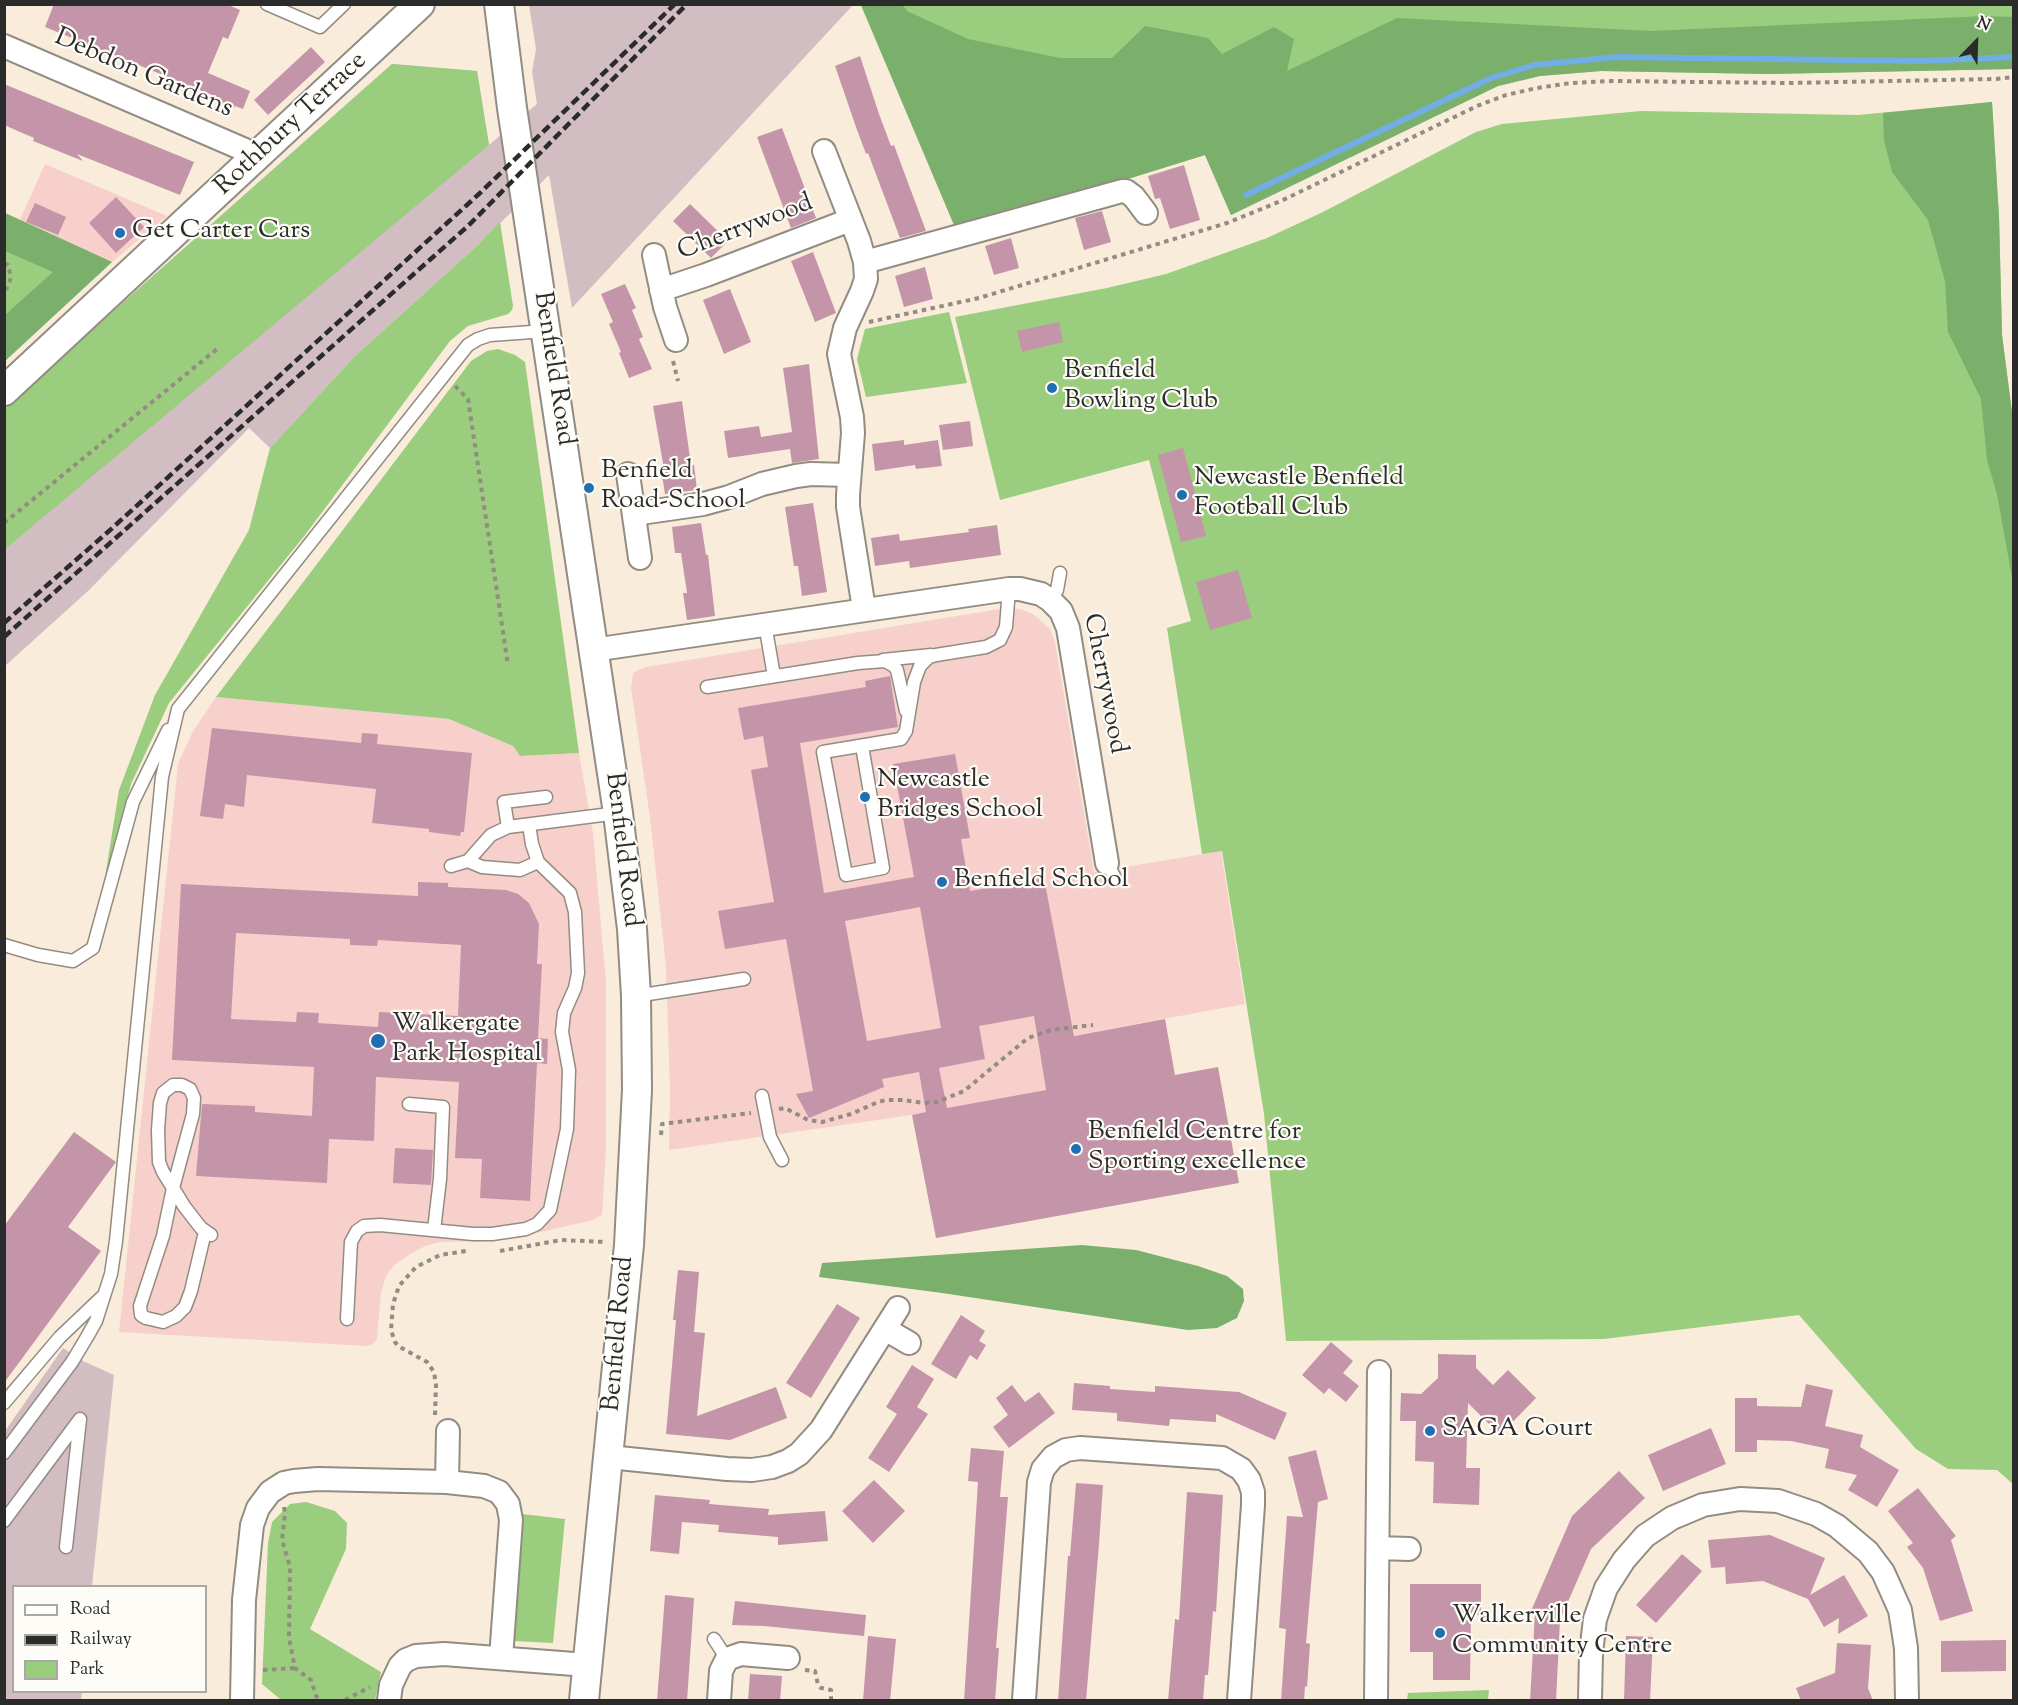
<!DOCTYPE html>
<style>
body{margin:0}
#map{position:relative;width:2018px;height:1705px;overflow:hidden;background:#f9ecdb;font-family:"Sorts Mill Goudy",serif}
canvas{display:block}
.frame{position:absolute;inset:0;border:6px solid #2b2b2b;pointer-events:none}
.legend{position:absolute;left:12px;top:1585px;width:195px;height:108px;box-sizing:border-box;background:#fdfcf7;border:2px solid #a9a8a5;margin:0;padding:8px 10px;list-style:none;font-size:18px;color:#2b2b2b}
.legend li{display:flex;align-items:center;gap:12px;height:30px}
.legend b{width:30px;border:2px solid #a9a8a5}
.north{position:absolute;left:1946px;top:12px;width:60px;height:60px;-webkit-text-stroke:4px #fdfcf7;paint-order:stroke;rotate:23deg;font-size:16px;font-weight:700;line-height:24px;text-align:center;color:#2b2b2b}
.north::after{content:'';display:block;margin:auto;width:21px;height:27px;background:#2b2b2b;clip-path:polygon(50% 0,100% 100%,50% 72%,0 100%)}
</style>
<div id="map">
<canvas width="2018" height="1705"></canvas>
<div class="frame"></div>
<ul class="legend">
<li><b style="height:8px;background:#fff"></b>Road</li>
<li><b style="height:8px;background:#2b2b2b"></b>Railway</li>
<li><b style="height:16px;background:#9acd7d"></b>Park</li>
</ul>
<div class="north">N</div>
</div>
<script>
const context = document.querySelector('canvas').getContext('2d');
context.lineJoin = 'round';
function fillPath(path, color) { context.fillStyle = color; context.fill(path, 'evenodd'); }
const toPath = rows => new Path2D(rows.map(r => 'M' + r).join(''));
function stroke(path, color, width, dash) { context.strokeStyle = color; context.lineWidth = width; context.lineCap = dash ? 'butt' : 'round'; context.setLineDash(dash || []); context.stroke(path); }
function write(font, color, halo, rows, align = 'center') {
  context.font = font + ' "Sorts Mill Goudy",serif'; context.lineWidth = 4.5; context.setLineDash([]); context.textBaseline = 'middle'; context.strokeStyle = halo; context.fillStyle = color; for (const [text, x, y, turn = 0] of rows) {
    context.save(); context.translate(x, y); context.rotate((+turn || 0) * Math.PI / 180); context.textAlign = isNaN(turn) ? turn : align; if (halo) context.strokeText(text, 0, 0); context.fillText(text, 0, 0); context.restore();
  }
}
fillPath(toPath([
 [45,164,167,216,112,262,20,220],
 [1006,608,1020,609,1033,614,1050,629,1055,642,1094,872,1221,851,1245,1004,1038,1042,1046,1090,912,1115,669,1150,670,1090,666,967,650,817,631,688,633,674,638,670,646,667],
 [216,697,449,719,513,746,520,756,579,753,593,833,606,982,606,1149,602,1215,593,1220,510,1239,486,1241,440,1242,425,1246,410,1254,393,1266,386,1276,381,1293,377,1339,373,1344,366,1346,119,1332,178,764,192,733]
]), '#f7d0cb');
fillPath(toPath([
 [529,5,853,5,572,308,549,175,478,245,355,356,270,448,249,428,88,591,5,666,4,408,392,64,477,71,489,145,537,104,532,72,536,49],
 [63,1348,83,1361,114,1375,92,1586,14,1586,14,1692,82,1692,81,1700,5,1700,5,1431]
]), '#d2bec2');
fillPath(toPath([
 [861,5,2013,5,2013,69,1769,74,1601,71,1540,76,1498,86,1231,215,1205,155,957,232],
 [392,64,477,71,489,145,5,549,4,408],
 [1992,102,1999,217,2002,335,2014,428,2013,1484,1997,1470,1948,1469,1916,1449,1799,1315,1604,1339,1286,1341,1264,1114,1222,851,1202,854,1167,628,1191,621,1149,460,1000,500,955,317,1107,288,1166,274,1267,238,1323,212,1476,132,1502,124,1641,111,1858,115],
 [5,213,112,262,5,361],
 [500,222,513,306,512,310,508,314,468,326,450,341,305,535,169,703,131,784,103,890,119,790,155,695,249,530,270,448,355,356,478,245],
 [949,312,967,383,866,397,857,359,865,329],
 [498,349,515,355,525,362,579,753,520,756,513,746,449,719,216,697,471,361,487,351],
 [306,1502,335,1511,347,1523,346,1549,310,1629,381,1672,375,1700,280,1699,262,1684,268,1543,272,1522,290,1504],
 [522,1514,565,1519,553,1643,513,1641],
 [1489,1690,1488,1700,1407,1700,1408,1693]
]), '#9acd7d');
fillPath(toPath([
 [861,5,903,5,907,11,968,39,1060,58,1112,58,1145,26,1208,38,1222,54,1274,27,1294,39,1287,71,1397,18,1651,31,1986,16,2013,17,2013,69,1769,74,1601,71,1540,76,1498,86,1231,215,1205,155,957,232],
 [1992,102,1999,217,2002,335,2014,428,2013,583,1997,494,1987,460,1981,399,1948,332,1945,281,1928,220,1892,172,1884,140,1883,113],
 [5,213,112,262,5,361,5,315,53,272,5,251],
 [1082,1245,1136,1250,1198,1266,1227,1276,1243,1289,1244,1301,1237,1318,1217,1328,1188,1330,942,1293,819,1277,822,1263]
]), '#7bb06c');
stroke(toPath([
 [1246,195,1491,78,1534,65,1617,57,1921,61,2014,57]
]), '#71aee3', 6);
fillPath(toPath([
 [54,4,226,4,240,10,228,39,223,37,208,73,250,91,243,109,235,106,233,109,215,101,217,97,45,27],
 [311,47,325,62,268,115,254,100],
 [860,56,879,114,891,146,894,145,926,231,900,238,868,153,866,154,856,127,835,66],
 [4,84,194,162,180,195,77,154,83,161,33,141,34,138,4,125],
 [782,128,816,218,791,228,757,137],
 [1184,165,1200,220,1170,229,1160,198,1155,199,1148,176],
 [116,197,144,227,116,253,89,223],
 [35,203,66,217,58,235,26,222],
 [690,204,728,241,711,258,673,221],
 [1102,211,1111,242,1084,250,1075,218],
 [1011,238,1019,268,994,275,985,246],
 [813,252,836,313,815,322,791,261],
 [925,267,933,299,904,307,895,276],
 [625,284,636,308,632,310,643,337,639,339,652,369,629,378,619,353,621,352,609,324,613,322,601,294],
 [730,289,751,342,724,354,703,300],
 [1059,322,1063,342,1022,352,1017,331],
 [809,364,819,459,792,463,790,449,728,458,724,431,759,426,761,437,792,432,783,368],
 [682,401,691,465,694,465,697,490,665,494,661,469,664,469,653,406],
 [970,421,973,446,943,450,939,425],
 [904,440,904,445,938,440,942,466,916,469,915,465,875,471,872,444],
 [1183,448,1206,536,1181,542,1158,455],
 [813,503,827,592,802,596,798,566,794,566,785,507],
 [701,523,706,555,708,555,715,616,687,620,683,593,687,593,681,553,675,553,672,527],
 [997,525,1001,555,910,568,909,561,875,566,871,538,899,534,900,541,969,532,968,529],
 [1238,570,1252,618,1210,630,1196,582],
 [890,676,898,727,800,743,824,893,914,877,893,764,955,754,970,838,961,839,970,891,1044,878,1074,1036,1165,1019,1175,1075,1218,1067,1239,1183,936,1238,912,1115,926,1112,919,1072,882,1079,884,1087,809,1118,796,1094,813,1091,786,939,725,949,718,911,774,902,751,770,768,767,763,736,744,740,738,708,866,687,865,681],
 [920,907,941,1028,867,1041,845,921],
 [1034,1016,1046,1090,947,1108,939,1068,985,1059,979,1026],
 [212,728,361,743,362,733,378,734,377,744,472,753,464,832,461,832,460,836,429,832,429,829,372,823,376,789,247,775,244,807,225,804,223,819,200,816],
 [418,882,448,883,448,887,506,890,518,894,529,903,539,924,537,964,542,964,538,1038,548,1039,547,1064,537,1063,530,1201,480,1198,482,1159,455,1158,459,1082,376,1077,374,1141,329,1139,327,1183,196,1176,202,1104,255,1106,255,1112,312,1116,314,1067,172,1060,181,884,418,896],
 [236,933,350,939,350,945,377,946,378,940,461,945,458,1016,379,1012,378,1027,318,1023,319,1013,297,1012,296,1022,231,1019],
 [74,1132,116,1162,68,1227,101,1251,4,1383,4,1226],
 [395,1148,433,1150,431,1185,393,1183],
 [678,1270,699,1272,694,1332,705,1333,697,1416,776,1387,787,1418,730,1440,666,1434,676,1320,673,1320],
 [837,1304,860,1318,811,1398,786,1383],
 [961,1315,985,1331,979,1341,986,1345,977,1360,970,1355,956,1379,931,1364],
 [1331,1342,1353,1361,1343,1373,1359,1386,1346,1402,1329,1388,1324,1394,1302,1375],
 [1438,1354,1476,1355,1476,1368,1493,1385,1508,1370,1536,1398,1500,1435,1468,1403,1466,1468,1480,1468,1479,1505,1433,1503,1434,1462,1415,1461,1416,1421,1400,1421,1401,1393,1421,1394,1438,1378],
 [912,1365,934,1379,917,1407,928,1414,889,1472,868,1458,897,1414,886,1407],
 [1074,1383,1110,1386,1110,1389,1155,1392,1155,1386,1239,1392,1287,1413,1275,1440,1216,1414,1216,1422,1170,1419,1169,1426,1117,1421,1117,1413,1072,1410],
 [1806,1384,1833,1390,1825,1426,1863,1435,1860,1447,1899,1470,1877,1507,1848,1490,1857,1475,1825,1468,1829,1449,1791,1441,1757,1440,1757,1452,1735,1452,1735,1398,1757,1398,1757,1406,1801,1407],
 [1012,1385,1025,1402,1039,1392,1055,1413,1009,1448,993,1427,1008,1415,996,1398],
 [1711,1428,1726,1464,1663,1491,1648,1455],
 [971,1448,1004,1451,1000,1497,1008,1497,996,1648,999,1648,995,1701,964,1701,978,1482,968,1481],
 [1316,1450,1328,1499,1318,1502,1306,1643,1310,1644,1307,1687,1305,1686,1304,1701,1281,1701,1286,1629,1279,1628,1287,1516,1303,1517,1288,1457],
 [1619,1471,1645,1498,1591,1549,1560,1620,1556,1701,1530,1701,1535,1613,1531,1611,1572,1516],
 [874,1480,905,1511,873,1543,842,1511],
 [1076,1483,1103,1485,1099,1544,1086,1701,1058,1701,1068,1556,1070,1556],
 [1918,1488,1956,1536,1951,1540,1973,1611,1940,1621,1923,1568,1907,1547,1913,1543,1888,1511],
 [1187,1492,1223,1495,1216,1612,1213,1611,1208,1675,1205,1675,1203,1701,1168,1701,1175,1619,1179,1620],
 [655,1495,710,1500,709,1504,769,1509,768,1515,825,1511,828,1541,778,1545,778,1537,718,1532,719,1525,682,1522,679,1554,650,1551],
 [1770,1535,1825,1558,1810,1595,1844,1575,1868,1616,1838,1634,1839,1618,1824,1627,1808,1599,1763,1581,1726,1584,1725,1567,1711,1568,1708,1540],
 [1682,1554,1702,1571,1656,1623,1636,1605],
 [1410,1584,1481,1584,1481,1615,1471,1615,1470,1680,1433,1680,1433,1652,1410,1652],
 [665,1595,694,1598,687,1701,657,1701],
 [735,1601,866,1615,864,1636,764,1626,732,1625],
 [868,1636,896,1639,890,1701,863,1701],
 [1626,1636,1653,1637,1650,1701,1624,1701],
 [2006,1640,2006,1671,1941,1672,1941,1641],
 [1837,1643,1871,1645,1868,1688,1873,1701,1801,1701,1796,1688,1835,1673],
 [750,1674,782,1676,780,1701,748,1701]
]), '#c495a8');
const service = toPath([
 [267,4,320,27,344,4],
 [1050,600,1057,590,1060,573],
 [765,624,774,676],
 [883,660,931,655],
 [707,687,858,663,885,661,894,666,897,670,906,711],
 [862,746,883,868,846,875,823,752,901,739,906,731,914,682,920,666,929,657,936,655,986,647,1000,640,1006,627,1009,589],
 [508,827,504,802,546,797],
 [468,861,482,867,520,870,538,862],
 [1107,863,1115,878],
 [451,866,468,861,491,835,508,827,618,813],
 [4,945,38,955,73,961,93,948,133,802,168,730],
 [636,996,744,979],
 [762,1096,770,1137,782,1160],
 [409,1104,443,1107,440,1179,434,1230],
 [205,1232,191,1291,185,1307,176,1316,163,1322,146,1318,141,1315,140,1306,163,1236,173,1188,193,1114,194,1098,190,1089,182,1085,173,1085,163,1093,160,1103,158,1130,159,1162,163,1172,173,1188,184,1206,201,1228,211,1235],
 [347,1319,351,1242,357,1231,364,1226,380,1225,473,1234,492,1234,526,1229,537,1224,550,1210,567,1129,569,1070,562,1032,564,1013,575,988,578,973,575,912,570,893,538,862,532,844,529,825],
 [4,1403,60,1337,102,1297],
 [4,1453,72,1362,87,1337,96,1321,111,1274,116,1241,162,777,178,709,468,345,478,339,490,335,546,331],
 [4,1521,80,1419,66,1547],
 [714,1639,727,1659]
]);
const minor = toPath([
 [4,46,259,156],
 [824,151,859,241,865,262,866,279,862,291,845,328,839,354,852,417,853,433,848,495,848,507,864,609],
 [654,255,665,307,676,340],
 [865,262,1122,191,1126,191,1134,197,1146,213],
 [661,290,706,275,850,220],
 [628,474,640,558],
 [634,514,703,504,729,497,762,484,796,476,811,474,849,475],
 [593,650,1009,589,1020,589,1041,594,1050,600,1061,611,1068,628,1107,863],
 [885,1329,909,1343],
 [609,1457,727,1469,752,1470,772,1467,788,1461,799,1454,821,1430,898,1308],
 [447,1482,448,1431],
 [1378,1548,1409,1549],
 [242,1700,244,1600,252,1525,258,1508,270,1492,284,1483,294,1481,318,1479,447,1482,484,1486,499,1492,508,1504,511,1520,501,1658],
 [389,1700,391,1685,400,1666,406,1660,416,1656,444,1654,587,1665],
 [719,1700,721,1671,727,1659,741,1654,788,1658],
 [1024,1700,1039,1482,1043,1469,1053,1457,1066,1450,1080,1448,1222,1458,1241,1469,1249,1480,1253,1492,1253,1505,1239,1700],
 [1376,1700,1379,1372],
 [1590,1700,1591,1653,1595,1619,1606,1588,1624,1560,1645,1536,1672,1518,1703,1505,1740,1499,1778,1501,1816,1514,1837,1526,1868,1552,1883,1572,1900,1610,1906,1648,1907,1700]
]);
const tertiary = toPath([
 [499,4,512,108,618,813,632,929,636,996,637,1090,629,1245,584,1700],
 [4,391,420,4]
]);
stroke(service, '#928c83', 15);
stroke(minor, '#928c83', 26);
stroke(tertiary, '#928c83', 32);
stroke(toPath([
 [4,263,8,265,11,278,6,290],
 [869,322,979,298,1227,223,1281,201,1477,106,1506,95,1537,88,1571,83,1612,81,1788,83,1996,79,2014,77],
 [673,361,678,381],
 [455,386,468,399,508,665],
 [4,523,217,349],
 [779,1109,785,1108,808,1120,822,1122,851,1114,878,1102,886,1100,903,1100,924,1103,937,1102,964,1091,1028,1038,1051,1030,1093,1025],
 [661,1135,662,1124,751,1113],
 [500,1251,561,1240,606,1242],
 [435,1415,436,1385,434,1372,427,1362,398,1346,395,1342,391,1330,393,1304,399,1286,416,1267,440,1255,466,1251],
 [284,1507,285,1514,282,1540,290,1567,289,1638,295,1668,311,1680,316,1696,320,1700],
 [263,1670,295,1668],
 [805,1670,815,1671,818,1685,821,1688,831,1690,831,1700],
 [345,1700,370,1687]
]), '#928c83', 4, [4.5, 4.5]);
stroke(service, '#fff', 12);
stroke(minor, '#fff', 22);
stroke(tertiary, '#fff', 28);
stroke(toPath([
 [4,623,109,531,480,193,675,4],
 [4,637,468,226,687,4]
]), '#2b2b2b', 4.5, [9, 4.5]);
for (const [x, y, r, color] of [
 [120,233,6,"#1f6fb2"],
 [1052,388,6,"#1f6fb2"],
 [589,488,6,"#1f6fb2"],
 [1182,495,6,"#1f6fb2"],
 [865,797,6,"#1f6fb2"],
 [942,882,6,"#1f6fb2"],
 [378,1041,8,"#1f6fb2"],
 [1076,1149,6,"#1f6fb2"],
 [1430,1431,6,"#1f6fb2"],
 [1440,1633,6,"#1f6fb2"]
]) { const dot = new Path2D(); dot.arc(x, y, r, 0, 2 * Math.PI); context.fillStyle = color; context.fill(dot); stroke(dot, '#fdfcf7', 2); }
write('26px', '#2b2b2b', '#fdfcf7', [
 ["Debdon Gardens",143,75,23],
 ["Rothbury Terrace",292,125,-43],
 ["Cherrywood",746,229,-21],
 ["Benfield Road",552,369,81],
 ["Cherrywood",1103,684,79],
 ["Benfield Road",621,850,83],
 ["Benfield Road",620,1334,-85]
]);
write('26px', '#2b2b2b', '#fdfcf7', [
 ["Get Carter Cars",132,233],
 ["Benfield",1064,373],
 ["Bowling Club",1064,403],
 ["Benfield",601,473],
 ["Road-School",601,503],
 ["Newcastle Benfield",1194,480],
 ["Football Club",1194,510],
 ["Newcastle",877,782],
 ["Bridges School",877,812],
 ["Benfield School",954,882],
 ["Walkergate",392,1026],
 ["Park Hospital",392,1056],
 ["Benfield Centre for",1088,1134],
 ["Sporting excellence",1088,1164],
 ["SAGA Court",1442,1431],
 ["Walkerville",1452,1618],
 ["Community Centre",1452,1648]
], 'left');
</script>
